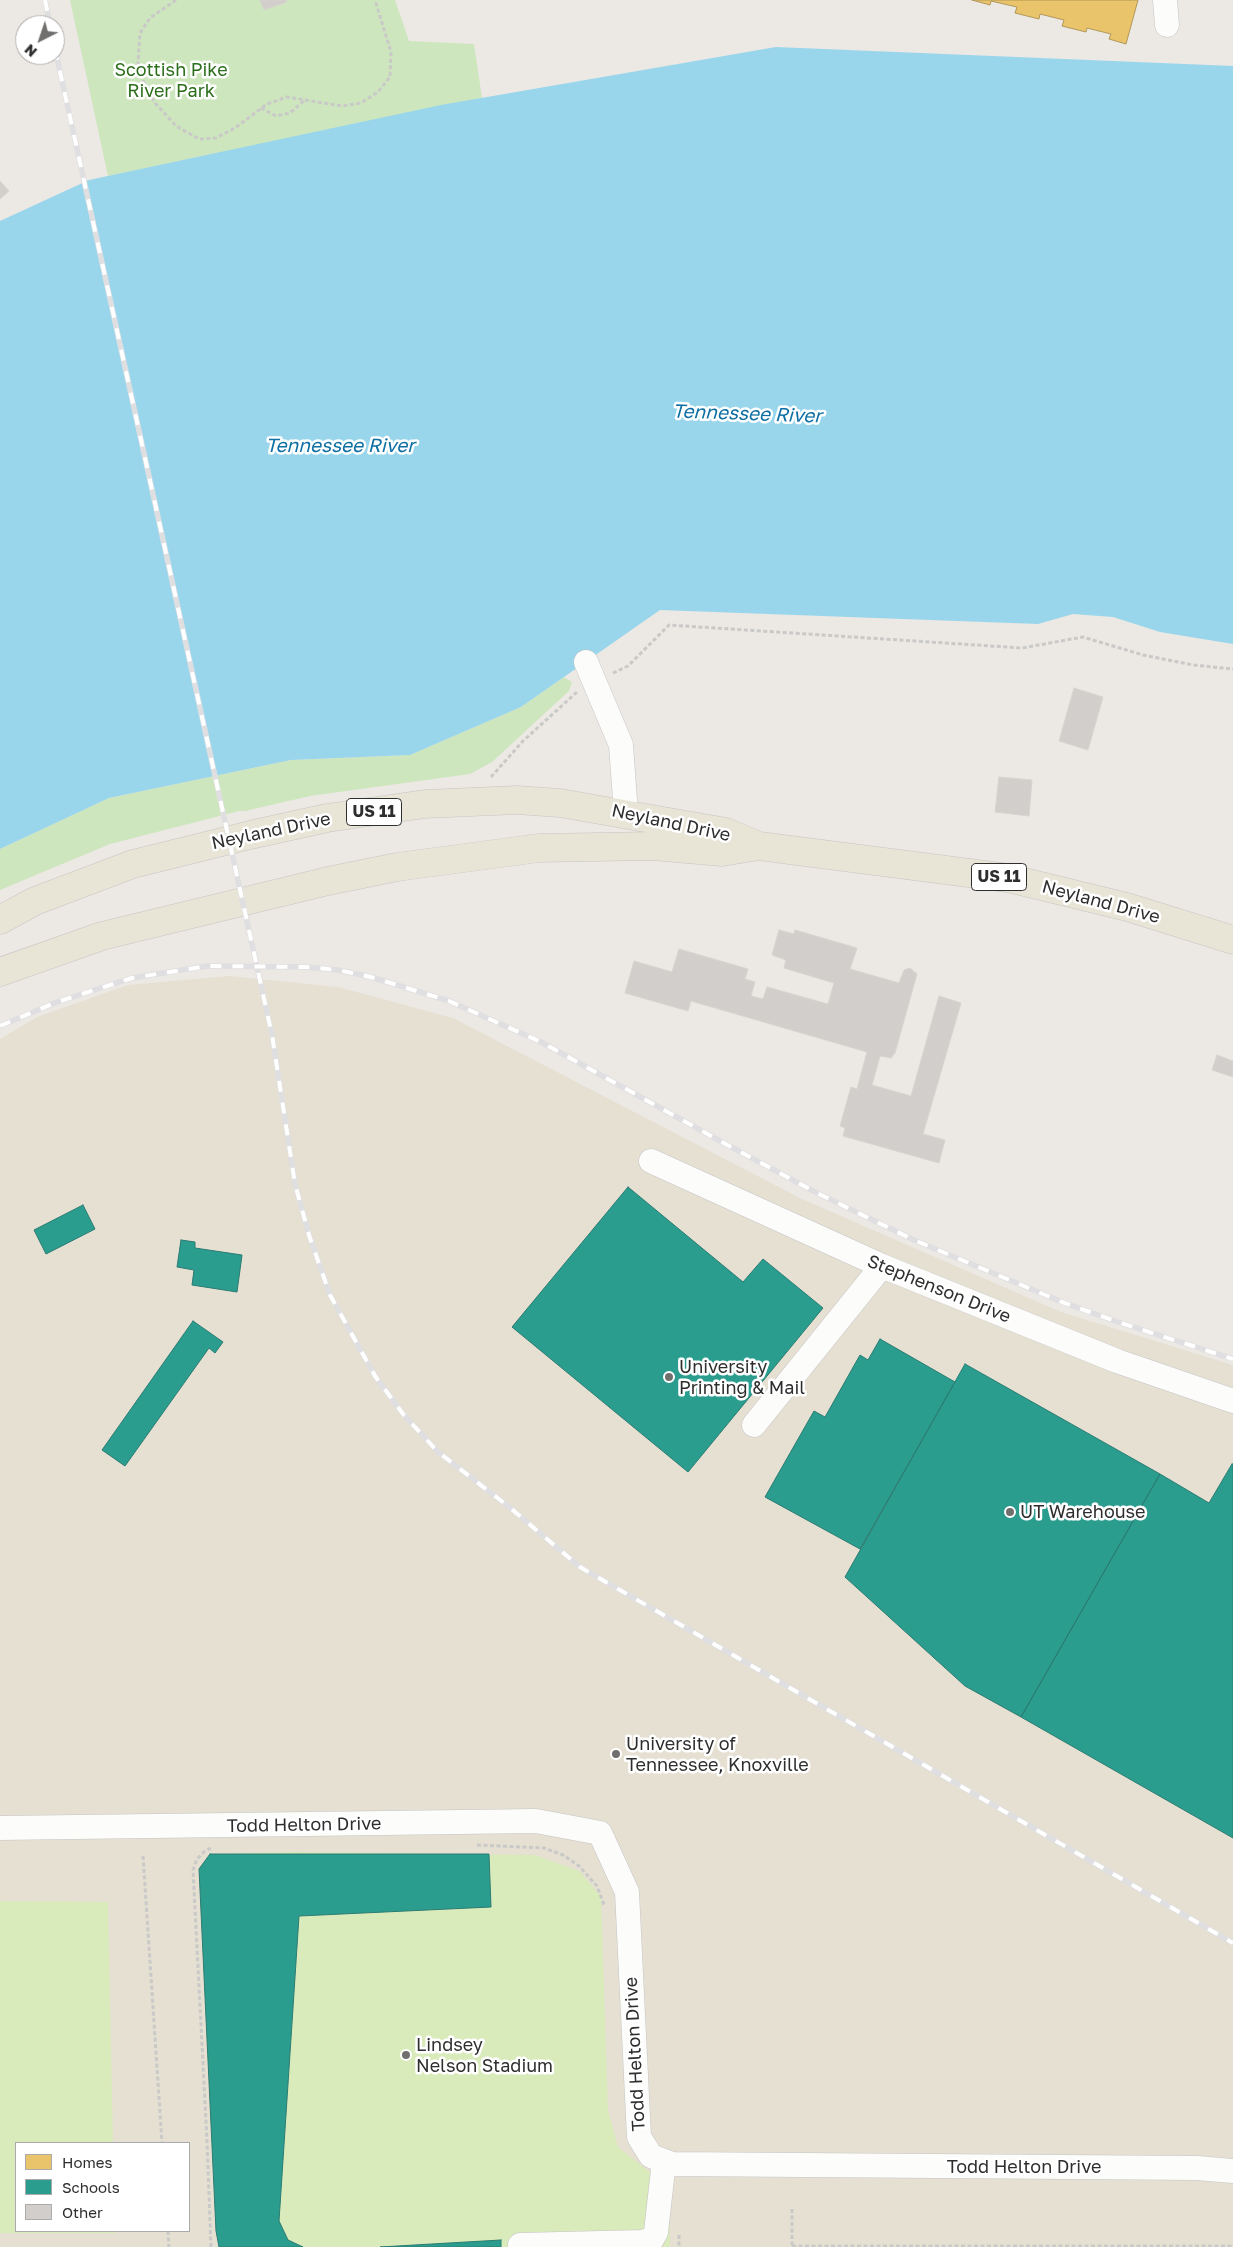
<!DOCTYPE html>
<style>
body{margin:0}
#map{position:relative;width:1233px;height:2247px;overflow:hidden;background:#ece8e4;font-family:"Golos Text",sans-serif}
canvas{display:block}
.legend{position:absolute;left:15px;top:2142px;width:175px;height:90px;box-sizing:border-box;background:#fff;border:1px solid #ababab;margin:0;padding:6px 9px;list-style:none;font-size:15px;color:#2e2e2e}
.legend li{display:flex;align-items:center;gap:10px;height:25px}
.legend b{width:25px;border:1px solid #ababab}
.north{position:absolute;left:15px;top:15px;width:50px;height:50px;box-sizing:border-box;background:#fff;border:1px solid #ababab;border-radius:50%;rotate:221deg;font-size:14px;font-weight:700;line-height:20px;text-align:center;color:#2e2e2e}
.north::after{content:'';display:block;margin:auto;width:18px;height:22px;background:#706f6e;clip-path:polygon(50% 0,100% 100%,50% 72%,0 100%)}
</style>
<div id="map">
<canvas width="1233" height="2247"></canvas>
<ul class="legend">
<li><b style="height:14px;background:#e9c46a"></b>Homes</li>
<li><b style="height:14px;background:#2a9d8f"></b>Schools</li>
<li><b style="height:14px;background:#d1cecb"></b>Other</li>
</ul>
<div class="north">N</div>
</div>
<script>
const context = document.querySelector('canvas').getContext('2d');
context.lineJoin = 'round';
function fillPath(path, color) { context.fillStyle = color; context.fill(path, 'evenodd'); }
const toPath = rows => new Path2D(rows.map(r => 'M' + r).join(''));
function stroke(path, color, width, dash) { context.strokeStyle = color; context.lineWidth = width; context.lineCap = dash ? 'butt' : 'round'; context.setLineDash(dash || []); context.stroke(path); }
function write(font, color, halo, rows, align = 'center') {
  context.font = font + ' "Golos Text",sans-serif'; context.lineWidth = 5; context.setLineDash([]); context.textBaseline = 'middle'; context.strokeStyle = halo; context.fillStyle = color; for (const [text, x, y, turn = 0] of rows) {
    context.save(); context.translate(x, y); context.rotate((+turn || 0) * Math.PI / 180); context.textAlign = isNaN(turn) ? turn : align; if (halo) context.strokeText(text, 0, 0); context.fillText(text, 0, 0); context.restore();
  }
}
fillPath(toPath([
 [229,976,338,987,453,1018,802,1199,1061,1312,1233,1365,1233,2247,0,2247,0,1039,37,1017,128,985],
 [16,2143,189,2143,189,2231,16,2231]
]), '#e6e0d3');
fillPath(toPath([
 [70,0,395,0,409,41,474,44,482,98,108,176],
 [564,677,572,682,569,691,492,762,470,774,310,796,245,811,239,811,110,844,0,890,0,849,109,798,291,760,410,755,521,707]
]), '#cee6be');
fillPath(toPath([
 [296,1852,535,1855,579,1871,601,1896,608,2110,618,2147,669,2187,670,2247,219,2247,216,2231,215,2161,209,2087,199,1869,210,1854],
 [0,1901,108,1902,113,2143,16,2143,16,2231,115,2231,115,2233,0,2233]
]), '#d9eabb');
fillPath(toPath([
 [776,47,1233,66,1233,644,1160,632,1113,617,1073,614,1038,624,660,610,521,707,410,755,291,760,109,798,0,849,0,221,89,180,441,105]
]), '#99d6ec');
const homes = toPath([
 [972,0,1138,0,1126,44,1109,39,1111,34,1087,28,1086,32,1062,26,1064,20,1040,14,1039,19,1015,13,1017,7,991,1,990,5,972,0]
]);
fillPath(homes, '#e9c46a');
stroke(homes, '#b19758', 1);
const schools = toPath([
 [628,1187,743,1282,763,1259,823,1308,688,1472,512,1327,628,1187],
 [83,1205,95,1229,46,1254,34,1230,83,1205],
 [181,1240,195,1242,195,1248,242,1255,237,1292,192,1285,194,1270,177,1267,181,1240],
 [193,1321,223,1342,215,1353,209,1348,125,1466,102,1450,193,1321],
 [880,1339,955,1382,860,1549,765,1497,814,1411,825,1417,860,1355,868,1360,880,1339],
 [965,1364,1160,1474,1021,1717,965,1686,845,1577,965,1364],
 [1232,1464,1233,1464,1233,1838,1021,1717,1160,1474,1209,1503,1232,1464],
 [210,1854,489,1854,491,1907,299,1916,279,2221,288,2240,303,2247,219,2247,216,2231,199,1869,210,1854],
 [501,2240,501,2247,380,2247,501,2240]
]);
fillPath(schools, '#2a9d8f');
stroke(schools, '#2b7c72', 1);
const building = toPath([
 [260,0,286,0,287,2,264,10,260,0],
 [0,181,9,191,0,199,0,181],
 [1074,688,1103,697,1088,750,1059,741,1074,688],
 [999,777,1032,780,1029,816,995,812,999,777],
 [779,930,794,934,795,930,857,948,850,969,899,983,904,970,910,968,917,974,895,1053,891,1058,880,1056,872,1085,911,1096,939,996,961,1003,923,1134,945,1140,939,1163,843,1136,845,1128,840,1126,851,1087,857,1089,867,1052,691,1001,688,1011,625,993,634,961,672,972,679,949,748,969,745,979,755,982,751,996,763,999,767,987,828,1004,834,983,784,968,786,960,772,955,779,930],
 [1217,1055,1233,1061,1233,1077,1212,1070,1217,1055]
]);
fillPath(building, '#d1cecb');
stroke(building, '#d7d4d0', 1);
const minor = toPath([
 [1165,0,1167,25],
 [586,662,621,745,626,814],
 [651,1161,882,1266,1117,1361,1233,1401],
 [754,1425,882,1266],
 [0,1828,536,1821,600,1833,627,1892,639,2137,651,2156,672,2164,1197,2168,1233,2171],
 [520,2245,642,2242,652,2239,656,2232,664,2161]
]);
const major = toPath([
 [0,920,35,901,133,864,250,835,327,818,425,804,517,800,560,803,726,832,759,846,1008,878,1127,907,1233,940],
 [0,972,102,936,328,881,397,867,539,848,653,846,722,852,759,846]
]);
stroke(minor, '#c5c4c5', 25);
stroke(major, '#c6c5c4', 29);
stroke(toPath([
 [176,0,150,18,140,33,138,62,145,87,156,104,176,126,199,139,216,138,235,128,267,104,287,97,342,106,361,103,378,92,390,77,391,52,375,0],
 [261,108,276,116,290,113,306,99],
 [613,673,628,666,669,625,1022,648,1083,637,1143,655,1193,665,1233,669],
 [491,777,523,741,577,692],
 [477,1845,544,1848,563,1855,579,1866,597,1886,604,1905],
 [143,1856,162,2143],
 [792,2209,792,2246],
 [168,2231,169,2247],
 [679,2235,679,2247],
 [792,2246,1233,2246],
 [211,2247,207,2141,193,1870,197,1859,205,1851,211,1848]
]), '#c9c9c8', 3, [4, 2.5]);
stroke(minor, '#fcfcfb', 24);
stroke(major, '#e8e4d6', 28);
const rail = toPath([
 [45,0,50,25],
 [55,49,272,1035,295,1184,309,1235,330,1295,375,1376,403,1414,438,1452,508,1506,580,1567,1233,1943],
 [0,1026,57,1002,132,978,207,966,306,967,338,970,371,977,449,1001,541,1042,722,1142,817,1193,914,1240,1062,1302,1115,1321,1233,1359]
]);
stroke(rail, '#dfdfe1', 5.5);
stroke(rail, '#fff', 4, [11]);
for (const [x, y, r, color] of [
 [669,1377,5,"#706f6e"],
 [1010,1512,5,"#706f6e"],
 [616,1754,5,"#706f6e"],
 [406,2055,5,"#706f6e"]
]) { const dot = new Path2D(); dot.arc(x, y, r, 0, 2 * Math.PI); context.fillStyle = color; context.fill(dot); stroke(dot, '#fff', 2); }
for (const [x, y, w] of [
 [374,812,55],
 [999,877,55]
]) { const box = new Path2D(); box.roundRect(x - w / 2, y - 13.5, w, 27, 4); context.fillStyle = '#fff'; context.fill(box); stroke(box, '#2e2e2e', 1); }
write('bold 16px', '#2e2e2e', null, [
 ["US 11",374,812],
 ["US 11",999,877]
]);
write('18px', '#2c6e1b', '#fff', [
 ["Scottish Pike",171,70],
 ["River Park",171,91]
]);
write('18px', '#2e2e2e', '#fff', [
 ["Neyland Drive",671,823,12],
 ["Neyland Drive",271,831,-12],
 ["Neyland Drive",1101,902,15],
 ["Stephenson Drive",939,1289,22],
 ["Todd Helton Drive",304,1825,-1],
 ["Todd Helton Drive",635,2054,-93],
 ["Todd Helton Drive",1024,2167]
]);
write('18px', '#2e2e2e', '#fff', [
 ["University",679,1367],
 ["Printing & Mail",679,1388],
 ["UT Warehouse",1020,1512],
 ["University of",626,1744],
 ["Tennessee, Knoxville",626,1765],
 ["Lindsey",416,2045],
 ["Nelson Stadium",416,2066]
], 'left');
write('italic 19px', '#0d6fa3', '#fff', [
 ["Tennessee River",747,414,2],
 ["Tennessee River",340,446]
]);
</script>
